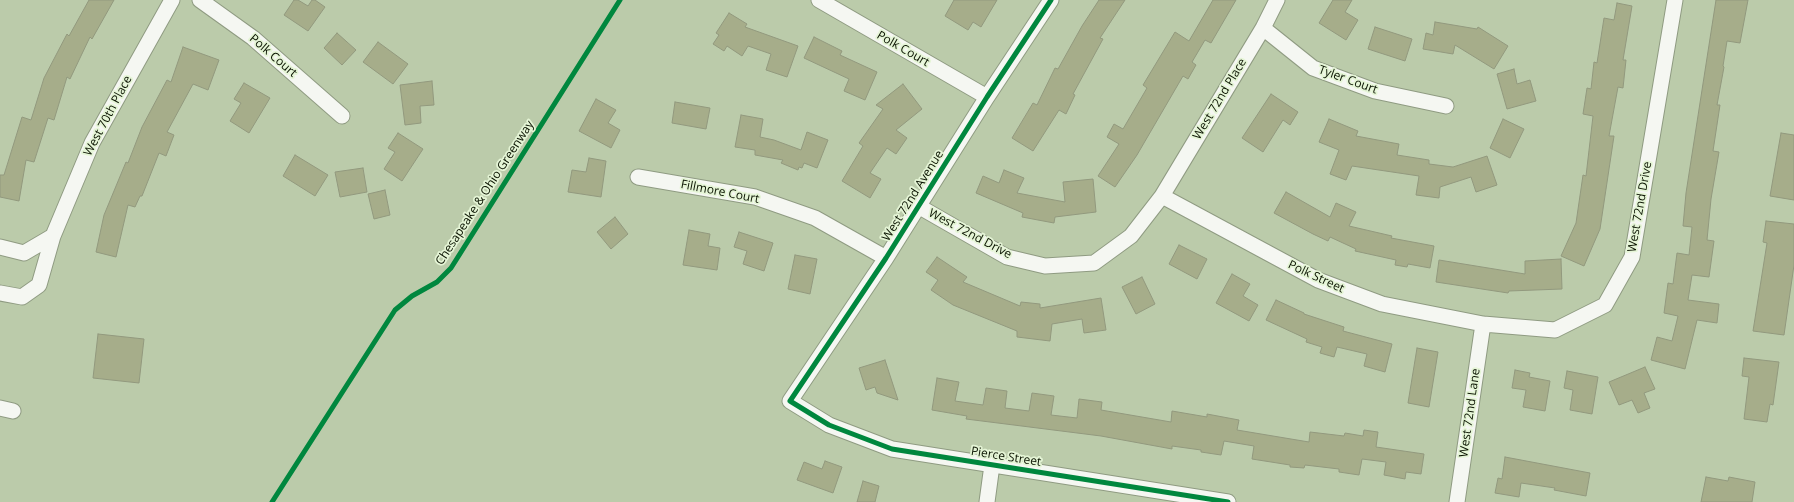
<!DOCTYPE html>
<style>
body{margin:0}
canvas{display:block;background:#bbcbaa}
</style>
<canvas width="1794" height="502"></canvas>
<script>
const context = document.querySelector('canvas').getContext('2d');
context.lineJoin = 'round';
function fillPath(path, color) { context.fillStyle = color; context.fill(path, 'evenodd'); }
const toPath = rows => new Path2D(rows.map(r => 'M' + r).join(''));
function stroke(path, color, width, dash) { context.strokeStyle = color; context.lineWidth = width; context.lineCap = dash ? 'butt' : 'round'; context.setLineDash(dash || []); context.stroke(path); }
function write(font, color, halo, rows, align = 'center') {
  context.font = font + ' "Open Sans",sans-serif'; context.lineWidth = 3.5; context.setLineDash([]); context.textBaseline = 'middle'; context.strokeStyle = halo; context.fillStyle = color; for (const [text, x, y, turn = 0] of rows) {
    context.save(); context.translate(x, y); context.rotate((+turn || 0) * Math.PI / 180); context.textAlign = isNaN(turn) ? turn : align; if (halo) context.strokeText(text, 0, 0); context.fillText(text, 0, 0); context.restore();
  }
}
const building = toPath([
 [89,0,114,0,92,39,90,37,70,79,67,77,54,120,48,118,34,162,26,160,19,201,0,197,0,175,4,175,22,117,31,120,44,78,67,34,69,36,89,0],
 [294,0,298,0,308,6,312,0,315,0,325,7,308,31,284,15,294,0],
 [954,0,997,0,981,27,973,22,968,30,945,16,954,0],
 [1099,0,1125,0,1100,38,1103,39,1073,94,1075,95,1066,114,1059,110,1033,151,1012,138,1033,103,1037,105,1055,68,1058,69,1082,26,1099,0],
 [1213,0,1236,0,1211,43,1205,40,1192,62,1196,65,1188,79,1183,76,1137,155,1115,187,1098,176,1119,144,1107,137,1114,124,1123,129,1147,88,1143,85,1175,32,1189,41,1213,0],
 [1333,0,1352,0,1345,12,1358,20,1346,40,1319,23,1333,0],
 [1716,0,1748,0,1740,43,1727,41,1723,66,1724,67,1717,105,1720,105,1713,151,1719,152,1711,199,1707,240,1714,241,1709,277,1692,275,1688,300,1719,304,1717,323,1697,320,1685,369,1651,360,1657,337,1672,341,1678,316,1664,313,1668,283,1673,284,1677,253,1689,255,1692,227,1683,226,1686,193,1716,0],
 [1617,3,1632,6,1623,60,1626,60,1623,88,1618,87,1609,136,1614,136,1600,229,1584,266,1561,256,1576,223,1583,175,1586,176,1593,116,1583,114,1587,88,1591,89,1594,62,1597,63,1604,18,1614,20,1617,3],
 [729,13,747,24,745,27,798,46,787,77,766,70,771,54,748,46,742,56,727,46,724,51,713,44,719,35,716,33,729,13],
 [1435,22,1477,29,1478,27,1508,46,1494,69,1455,45,1453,54,1423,49,1426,33,1433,35,1435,22],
 [1375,27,1412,39,1405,61,1368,49,1375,27],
 [337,33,356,50,342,65,324,48,337,33],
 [814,37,842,51,840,55,877,72,865,100,844,91,849,79,804,58,814,37],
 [378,42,408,64,393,84,363,62,378,42],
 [183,47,219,60,208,90,193,84,167,132,174,135,166,156,159,153,142,196,140,196,135,207,128,205,116,257,96,252,104,215,126,162,128,163,142,127,167,80,171,82,183,47],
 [1514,69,1517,84,1530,80,1536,101,1507,109,1497,74,1514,69],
 [432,81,434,105,420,106,421,123,405,125,400,85,432,81],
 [244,83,270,98,249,133,230,121,241,103,234,99,244,83],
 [903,84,922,109,896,130,907,138,896,154,887,148,870,173,881,179,870,198,842,181,863,146,859,143,883,109,876,105,903,84],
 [1271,94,1298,112,1290,125,1283,120,1263,152,1242,138,1271,94],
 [596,99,616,110,608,123,620,130,611,148,579,131,596,99],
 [675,102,710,108,706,129,672,123,675,102],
 [741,115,763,119,760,137,774,140,801,150,807,132,828,140,817,168,804,163,802,168,799,167,798,170,781,163,783,160,755,155,755,150,735,147,741,115],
 [1329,119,1358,131,1356,136,1399,144,1397,155,1429,160,1429,164,1453,167,1487,156,1497,185,1476,192,1471,177,1440,187,1439,198,1416,195,1419,176,1352,166,1346,180,1330,174,1339,150,1319,142,1329,119],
 [1503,119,1524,129,1510,158,1490,148,1503,119],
 [398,133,423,149,402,181,384,169,395,152,388,148,398,133],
 [1781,133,1794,135,1794,200,1770,196,1781,133],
 [295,155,328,175,315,196,283,176,295,155],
 [589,158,606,161,601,197,568,192,572,170,586,172,589,158],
 [363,168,367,192,340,197,335,172,363,168],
 [1004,170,1024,178,1017,193,1065,202,1063,182,1093,179,1096,212,1055,217,1054,223,1022,217,1023,213,976,193,983,176,999,183,1004,170],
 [385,190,390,215,374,219,368,194,385,190],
 [1286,192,1330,217,1336,203,1356,212,1349,226,1392,236,1391,238,1434,246,1430,268,1408,264,1407,267,1395,265,1396,260,1355,251,1356,249,1330,237,1328,241,1313,234,1274,213,1286,192],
 [615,217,628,234,611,249,597,232,615,217],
 [1766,221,1794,224,1794,265,1784,335,1753,331,1767,243,1763,242,1766,221],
 [689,230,710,234,708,246,720,248,717,270,683,265,689,230],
 [739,232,773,243,764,271,743,264,747,251,734,247,739,232],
 [1179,245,1207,259,1197,279,1169,264,1179,245],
 [795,255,817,259,810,294,788,289,795,255],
 [937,257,967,277,963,282,1020,306,1021,302,1040,304,1040,308,1101,298,1106,330,1084,333,1082,319,1052,324,1050,341,1017,337,1017,331,953,305,931,290,938,280,926,272,937,257],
 [1561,259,1562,289,1509,291,1508,293,1436,282,1439,260,1525,274,1525,261,1561,259],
 [1232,274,1250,284,1243,296,1258,305,1249,321,1216,303,1232,274],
 [1142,277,1155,304,1136,314,1122,287,1142,277],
 [1276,300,1304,313,1304,314,1344,327,1343,331,1392,344,1385,372,1364,366,1367,354,1337,347,1334,357,1320,353,1322,347,1306,342,1307,339,1266,320,1276,300],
 [98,334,144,339,139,383,93,378,98,334],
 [1417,348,1438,352,1429,407,1408,403,1417,348],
 [1744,358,1779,362,1773,405,1770,404,1767,422,1744,419,1749,377,1742,376,1744,358],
 [885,360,898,400,877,393,875,387,866,390,859,368,885,360],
 [1645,367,1655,389,1644,393,1650,408,1638,413,1632,400,1619,405,1609,382,1645,367],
 [1515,370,1530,373,1529,377,1550,381,1545,411,1523,407,1526,390,1512,388,1515,370],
 [1567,371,1598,377,1592,414,1570,410,1573,390,1564,388,1567,371],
 [937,378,959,382,955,401,983,405,986,388,1007,391,1005,408,1029,411,1032,393,1054,396,1051,415,1077,418,1079,399,1102,402,1101,410,1171,422,1172,411,1207,417,1207,414,1239,420,1237,430,1309,442,1310,432,1344,436,1345,433,1363,436,1364,430,1378,432,1376,447,1424,454,1421,474,1406,472,1405,479,1384,475,1386,462,1362,459,1359,475,1339,472,1339,469,1305,465,1304,468,1290,467,1290,465,1252,459,1254,446,1224,441,1221,455,1201,452,1201,450,1172,446,1172,449,1101,436,966,419,967,416,932,410,937,378],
 [1505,457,1590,473,1586,496,1554,490,1555,488,1521,483,1519,497,1495,493,1498,478,1502,479,1505,457],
 [825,461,842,467,833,493,797,480,804,462,822,469,825,461],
 [1706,477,1728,481,1729,477,1755,482,1752,502,1701,502,1706,477],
 [863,481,879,486,875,502,857,502,863,481]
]);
fillPath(building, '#a6ad8a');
stroke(building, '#92997e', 1);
const minor = toPath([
 [200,0,253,38,342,116],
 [819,0,987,97],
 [1051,0,987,97,886,258,790,401,829,425,892,449,1228,502],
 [1263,28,1313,68,1375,91,1446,106],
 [638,177,755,197,815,218,886,258],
 [1162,196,1318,280,1382,304,1483,324,1555,330,1605,305,1632,257,1675,0],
 [918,206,1007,257,1045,266,1094,263,1131,236,1162,196,1263,28,1277,0],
 [0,247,24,253,53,236],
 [0,293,22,297,39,285,53,236,92,143,172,0],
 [0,408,13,411],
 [987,502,992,465],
 [1457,502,1483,324]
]);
stroke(minor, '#8f9b82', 17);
stroke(minor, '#f5f7f2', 15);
stroke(toPath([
 [1051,0,987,97,886,258,790,401,829,425,892,449,1228,502],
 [272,502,395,310,412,296,437,282,451,268,620,0]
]), '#00873e', 5);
write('12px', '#0a1301', '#e5f5d6', [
 ["Polk Court",903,49,30],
 ["Polk Court",273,56,41],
 ["Tyler Court",1348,80,20],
 ["West 72nd Place",1220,99,-59],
 ["West 70th Place",108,116,-62],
 ["Fillmore Court",720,192,11],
 ["Chesapeake & Ohio Greenway",485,193,-57],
 ["West 72nd Avenue",913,196,-58],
 ["West 72nd Drive",1640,207,-80],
 ["West 72nd Drive",970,234,28],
 ["Polk Street",1316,277,25],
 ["West 72nd Lane",1470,413,-82],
 ["Pierce Street",1006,457,9]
]);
</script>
